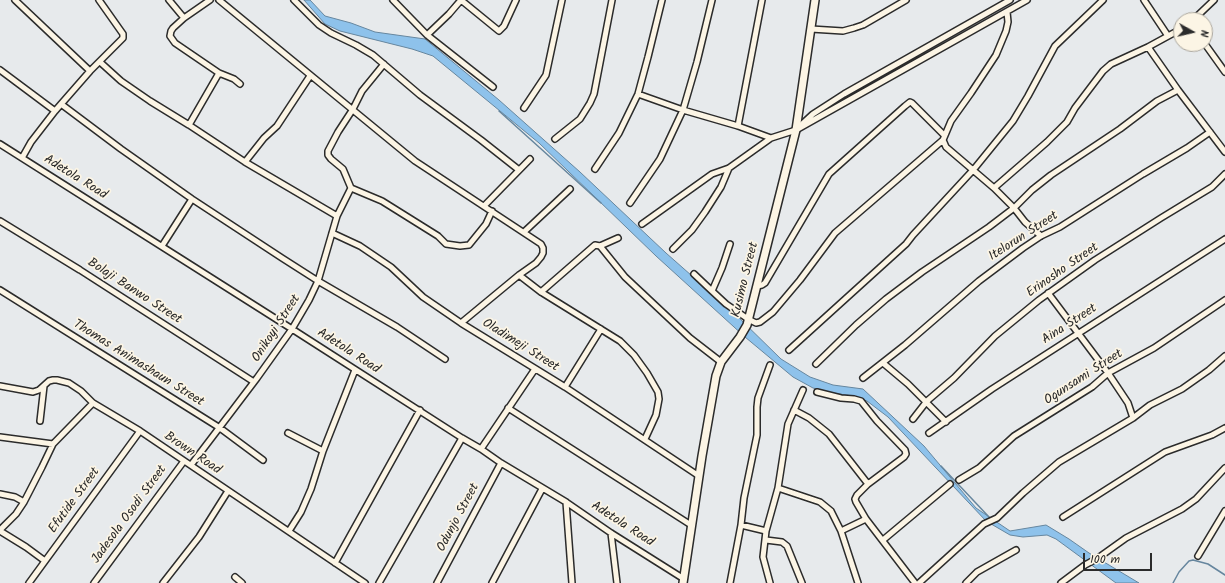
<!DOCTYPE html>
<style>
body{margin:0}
#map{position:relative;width:1225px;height:583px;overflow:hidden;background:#e7eaec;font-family:Kalam,sans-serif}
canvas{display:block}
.north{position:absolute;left:1173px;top:12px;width:40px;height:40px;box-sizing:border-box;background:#fcf5e5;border:1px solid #a8a49b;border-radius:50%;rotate:98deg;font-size:11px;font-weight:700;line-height:16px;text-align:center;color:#2b2b2b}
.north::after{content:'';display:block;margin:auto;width:14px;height:18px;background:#2b2b2b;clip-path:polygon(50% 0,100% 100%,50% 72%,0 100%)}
.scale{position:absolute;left:1083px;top:553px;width:69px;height:18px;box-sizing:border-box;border:2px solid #2b2b2b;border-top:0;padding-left:5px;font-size:12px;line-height:14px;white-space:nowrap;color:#2b2b2b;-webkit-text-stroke:3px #fcf5e5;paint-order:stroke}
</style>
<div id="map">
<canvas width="1225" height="583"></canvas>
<div class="north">N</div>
<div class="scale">100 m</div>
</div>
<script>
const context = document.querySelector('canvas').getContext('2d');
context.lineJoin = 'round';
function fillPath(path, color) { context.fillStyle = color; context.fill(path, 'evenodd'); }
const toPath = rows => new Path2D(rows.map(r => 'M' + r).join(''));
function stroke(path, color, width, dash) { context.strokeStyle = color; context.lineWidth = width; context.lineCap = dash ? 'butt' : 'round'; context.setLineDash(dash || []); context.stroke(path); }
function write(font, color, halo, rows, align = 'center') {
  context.font = font + ' Kalam,sans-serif'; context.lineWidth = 3.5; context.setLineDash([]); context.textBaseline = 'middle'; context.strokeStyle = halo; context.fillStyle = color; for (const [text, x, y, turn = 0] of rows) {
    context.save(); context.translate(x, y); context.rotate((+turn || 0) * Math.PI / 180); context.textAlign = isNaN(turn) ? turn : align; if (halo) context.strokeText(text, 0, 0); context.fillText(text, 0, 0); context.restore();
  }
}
const water = toPath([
 [304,0,310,0,325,16,351,23,375,32,425,39,499,100,580,172,666,253,734,313,781,359,810,377,833,385,863,389,924,446,976,508,1010,531,1046,525,1069,539,1089,553,1139,583,1116,583,1056,539,1047,535,1023,537,1010,535,986,521,888,417,867,401,852,396,833,393,813,388,793,377,745,337,656,256,539,143,433,56,412,49,340,31,325,24,304,0]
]);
fillPath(water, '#8ec2eb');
stroke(water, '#66869e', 1);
stroke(toPath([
 [499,111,601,203],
 [941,466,989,517],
 [1173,583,1179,572,1189,561,1193,560,1208,564,1225,575]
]), '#66869e', 1.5);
const street = toPath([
 [15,0,90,71],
 [169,0,184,18],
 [210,0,184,18,173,28,171,31,170,36,175,43,219,73,234,79,240,84],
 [219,0,415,161,541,244,543,248,543,253,541,257,536,263,519,275,461,323],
 [294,0,319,25,331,33,356,45,373,55,420,95,481,140,519,170],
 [393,0,427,35,493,87],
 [461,0,499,31,504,26,516,0],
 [1144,0,1168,36],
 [1193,20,1214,0],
 [811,29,843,31,854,28,863,25,906,0],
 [427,35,449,14,461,0],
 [1205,44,1225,72],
 [1148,47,1178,90,1225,152],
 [100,62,121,81,150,101,189,125,245,162,337,216],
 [0,70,55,111],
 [638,94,683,110,738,126,771,138],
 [61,104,121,149,192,199,282,258,318,281,397,327,445,359],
 [524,108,546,75,562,0],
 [189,125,219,73],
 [801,125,813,114,844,94,1010,0],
 [738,126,762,0],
 [555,139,580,119,590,103,594,94,612,0],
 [943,140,946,147,994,188,1014,208,1025,222,1041,236],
 [0,144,292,329,462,438,481,449,501,463,566,502,611,533,684,579],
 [22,158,31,142,55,111,90,71,123,38,123,34,99,0],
 [245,162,264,138,277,126,310,76],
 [595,169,619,133,638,94,648,57,662,0],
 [351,188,382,201,438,236,446,244,460,246,469,245,486,224,492,211],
 [351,188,343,169,331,159,328,155,328,151,338,132,353,109,362,91,384,64],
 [994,188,1047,142,1067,122,1075,108,1103,71,1111,64,1148,47,1181,29],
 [630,203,660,159,683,110,697,62,712,0],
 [484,206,530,159],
 [0,221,80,270,254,382],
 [642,224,712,174,729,168,771,138,796,130,1027,0],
 [524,232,570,189],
 [332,233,360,246,391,267,423,297,461,323,565,387,699,476],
 [730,244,722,268,712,291,726,304,748,319,756,323,760,322,773,312,800,280,835,233,943,140,951,121,971,93,996,55,1006,31,1008,22,1007,12],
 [162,246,192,199],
 [600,246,625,277,690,338,721,362],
 [673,249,692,230,705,212,721,187,729,168],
 [694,274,712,291],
 [519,275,541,292,620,341,634,355,647,373,658,392,659,399,656,415,645,439],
 [757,286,762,285,765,283,829,174,905,106,910,102,912,103,944,135],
 [0,290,220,428,263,460],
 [541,292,595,245,600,246,618,238],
 [1048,293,1108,373,1128,403,1133,418],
 [789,350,906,244,913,235,974,169,1013,121,1028,96,1055,46,1103,0],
 [883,363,908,384,946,422],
 [816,364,856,325,886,299,922,272,989,227,1014,208,1032,190,1051,175,1120,129,1157,101,1178,90],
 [863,378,905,345,979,281,1023,248,1041,236,1060,227,1143,174,1187,148,1210,132],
 [0,386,33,392,39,390,49,381,53,380,57,380,69,383,81,391,93,403,140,431,365,583],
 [565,387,601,329],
 [817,392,841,398,854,399,861,401,877,421,905,450,906,454,904,457,868,484,857,495,855,499,856,502,866,519,915,583],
 [508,408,691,525],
 [794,410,809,418,829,434,868,484],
 [913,419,927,401,954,378,995,336,1039,300,1095,260,1161,218,1212,187,1225,174],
 [40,421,44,386],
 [288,433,323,451],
 [929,433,992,389,1225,239],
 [0,437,53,444],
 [481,449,535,369],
 [191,465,257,378,292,329,309,300,318,281,337,216,351,188],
 [959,480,979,468,1014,436,1092,387,1108,373,1154,348,1225,300],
 [778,488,820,502,831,511,841,531,858,583],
 [0,494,15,497,24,502],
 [566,502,572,583],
 [1063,517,1165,452,1212,435,1225,428],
 [741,525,766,531],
 [0,530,16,514,24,502,42,467,53,444,93,403],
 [0,531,26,547,45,561],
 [289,531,301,512,311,489,323,451,355,370],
 [841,531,866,519],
 [611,533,617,583],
 [766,540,782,542,787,546,802,583],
 [883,540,950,484],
 [1198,556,1225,511],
 [335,563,420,410],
 [235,577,242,583],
 [29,583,140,431],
 [94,583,184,461],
 [163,583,199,537,228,491],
 [379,583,462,438],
 [437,583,501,463],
 [492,583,542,489],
 [730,583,741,525,744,498,757,435,757,407,758,398,770,365],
 [770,583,763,557,766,531,778,488,788,424,803,390],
 [919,583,984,524,997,518,1023,493,1059,462,1133,418,1150,405,1182,389,1209,370,1225,356],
 [966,583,977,572,1016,550],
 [1061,583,1085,565,1098,558,1126,538,1182,509,1196,499,1225,468]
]);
const secondary = toPath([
 [683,583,702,456,716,376,721,362,740,337,747,325,796,130,815,0]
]);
stroke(street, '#2b2b2b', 8);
stroke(secondary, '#2b2b2b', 10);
stroke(street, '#fcf5e5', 5);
stroke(secondary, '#fcf5e5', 7);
write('13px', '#2b2b2b', '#fcf5e5', [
 ["Adetola Road",75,178,32],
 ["Itelorun Street",1024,237,-33],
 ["Erinosho Street",1063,271,-35],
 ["Kusimo Street",746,280,-76],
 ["Bolaji Banwo Street",134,292,33],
 ["Aina Street",1070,325,-33],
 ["Onikoyi Street",277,329,-57],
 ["Oladimeji Street",520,346,32],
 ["Adetola Road",348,352,33],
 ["Thomas Animashaun Street",138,364,32],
 ["Ogunsami Street",1084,378,-33],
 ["Brown Road",192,454,34],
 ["Efutide Street",75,501,-54],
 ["Jadesola Osodi Street",130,515,-54],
 ["Odunjo Street",459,518,-62],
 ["Adetola Road",622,525,33]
]);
</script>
